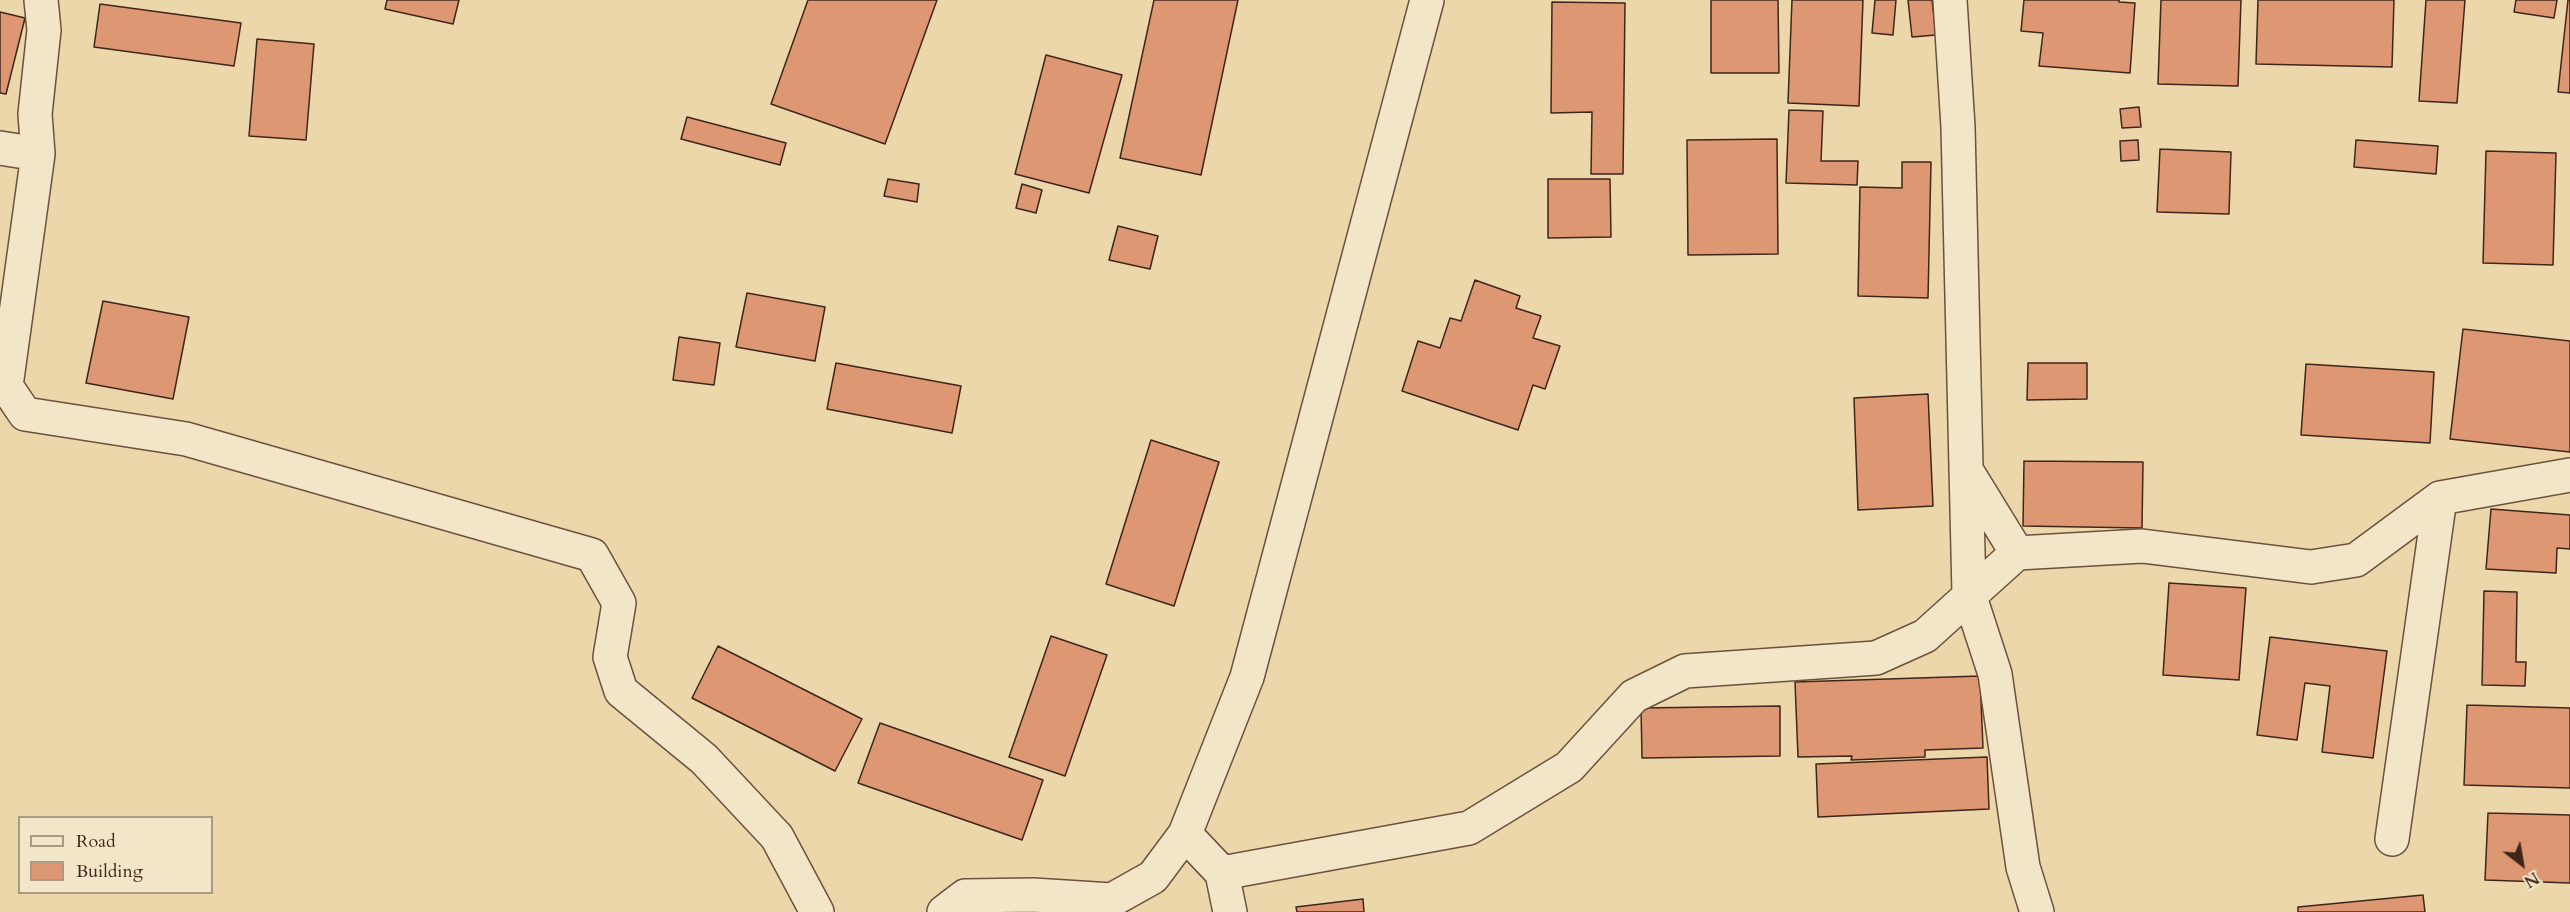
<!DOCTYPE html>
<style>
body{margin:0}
#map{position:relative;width:2570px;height:912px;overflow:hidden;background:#ecd7ab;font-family:Cardo,serif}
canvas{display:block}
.legend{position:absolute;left:18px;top:816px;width:195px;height:78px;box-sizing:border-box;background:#f3e5c8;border:2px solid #ab9983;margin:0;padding:8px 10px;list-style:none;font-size:18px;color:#3f261b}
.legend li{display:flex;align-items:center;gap:12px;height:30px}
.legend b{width:30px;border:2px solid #ab9983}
.north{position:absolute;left:2492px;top:834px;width:60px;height:60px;-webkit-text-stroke:4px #f3e5c8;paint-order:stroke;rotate:149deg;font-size:16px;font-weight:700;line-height:24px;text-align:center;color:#3f261b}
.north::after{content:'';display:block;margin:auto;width:21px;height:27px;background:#3f261b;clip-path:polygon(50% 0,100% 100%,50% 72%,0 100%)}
</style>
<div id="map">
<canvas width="2570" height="912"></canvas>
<ul class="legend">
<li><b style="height:8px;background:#f3e5c8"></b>Road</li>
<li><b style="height:16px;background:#dd9773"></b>Building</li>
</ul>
<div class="north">N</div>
</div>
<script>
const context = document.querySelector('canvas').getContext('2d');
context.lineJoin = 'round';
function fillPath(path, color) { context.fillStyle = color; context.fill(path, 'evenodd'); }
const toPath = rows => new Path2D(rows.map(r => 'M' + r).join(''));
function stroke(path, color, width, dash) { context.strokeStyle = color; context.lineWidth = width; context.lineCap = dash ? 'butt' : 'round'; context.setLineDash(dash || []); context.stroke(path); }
const building = toPath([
 [387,0,459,0,453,24,385,9,387,0],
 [808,0,937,0,885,144,771,104,808,0],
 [1154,0,1238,0,1201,175,1120,158,1154,0],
 [1711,0,1778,0,1779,73,1711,73,1711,0],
 [1792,0,1863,0,1859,106,1788,103,1792,0],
 [1875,0,1896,0,1893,35,1872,33,1875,0],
 [1908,0,1932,0,1936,35,1912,37,1908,0],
 [2024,0,2119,0,2119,2,2135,3,2130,73,2039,66,2043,33,2021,31,2024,0],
 [2161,0,2241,0,2238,86,2158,84,2161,0],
 [2258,0,2394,0,2392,67,2256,64,2258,0],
 [2426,0,2465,0,2457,103,2419,101,2426,0],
 [2516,0,2557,0,2554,18,2514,12,2516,0],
 [2568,0,2570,0,2570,93,2558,92,2568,0],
 [1552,2,1625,3,1623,174,1591,174,1592,112,1551,113,1552,2],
 [100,4,241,23,234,66,94,47,100,4],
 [0,12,25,18,6,94,0,93,0,12],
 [257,39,314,44,306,140,249,136,257,39],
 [1046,55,1122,75,1089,193,1015,174,1046,55],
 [2139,107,2141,127,2122,128,2120,109,2139,107],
 [1789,110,1823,111,1821,161,1858,161,1857,185,1786,183,1789,110],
 [687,117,786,143,780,165,681,139,687,117],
 [1777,139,1778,254,1688,255,1687,140,1777,139],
 [2138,140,2139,160,2121,161,2120,141,2138,140],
 [2356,140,2438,146,2436,174,2354,167,2356,140],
 [2160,149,2231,152,2229,214,2157,212,2160,149],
 [2486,151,2556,153,2553,265,2483,263,2486,151],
 [1902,162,1931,162,1928,298,1858,296,1860,187,1902,188,1902,162],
 [888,179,919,184,917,202,884,196,888,179],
 [1548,179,1610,179,1611,237,1548,238,1548,179],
 [1022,184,1042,190,1036,213,1016,208,1022,184],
 [1118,226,1158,236,1150,269,1109,260,1118,226],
 [1475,280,1520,296,1516,308,1541,316,1533,338,1560,346,1545,389,1533,385,1518,430,1402,391,1418,341,1440,348,1450,318,1461,321,1475,280],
 [747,293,825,307,815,361,736,347,747,293],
 [103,301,189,317,173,399,86,383,103,301],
 [2463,329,2570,341,2570,452,2450,439,2463,329],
 [679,337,720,343,714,385,673,380,679,337],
 [836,363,961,386,952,433,827,409,836,363],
 [2028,363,2087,363,2087,399,2027,400,2028,363],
 [2306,364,2434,372,2430,443,2301,435,2306,364],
 [1928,394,1933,506,1858,510,1854,398,1928,394],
 [1151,440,1219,462,1174,606,1106,584,1151,440],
 [2024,461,2143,462,2142,528,2023,526,2024,461],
 [2491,509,2570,515,2570,549,2557,548,2556,573,2486,569,2491,509],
 [2169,583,2246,588,2239,680,2163,675,2169,583],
 [2484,591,2517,592,2516,662,2526,662,2525,686,2482,685,2484,591],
 [1051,636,1107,655,1065,776,1009,757,1051,636],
 [2270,637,2387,651,2373,758,2322,752,2330,686,2305,683,2297,740,2257,735,2270,637],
 [718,646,862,719,835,771,692,698,718,646],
 [1980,676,1983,748,1925,750,1925,757,1851,760,1852,756,1798,757,1795,682,1980,676],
 [2467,705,2570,708,2570,788,2464,785,2467,705],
 [1780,706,1780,756,1642,758,1641,708,1780,706],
 [880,723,1043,780,1022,840,858,783,880,723],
 [1987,757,1989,809,1818,817,1816,764,1987,757],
 [2488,813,2570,815,2570,883,2485,880,2488,813],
 [2423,895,2425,912,2298,912,2298,907,2423,895],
 [1363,899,1364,912,1297,912,1296,907,1363,899]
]);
fillPath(building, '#dd9773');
stroke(building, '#3f261b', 1.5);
const minor = toPath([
 [41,0,44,30,35,114,38,154,6,386,25,414,186,439,592,555,619,603,610,657,621,691,704,759,777,837,817,912],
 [1950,0,1958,127,1969,594,1995,674,2023,867,2037,912],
 [0,148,38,154],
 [1966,470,2017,553],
 [1185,834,1222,873,1230,912],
 [2392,839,2440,498],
 [1222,873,1469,828,1569,767,1634,696,1685,671,1876,658,1925,636,2017,553,2142,546,2311,567,2356,560,2440,498,2570,475],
 [944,912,965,896,1033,895,1112,900,1153,877,1185,834,1247,677,1427,0]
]);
stroke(minor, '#6a523f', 36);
stroke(minor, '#f3e5c8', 33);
</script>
